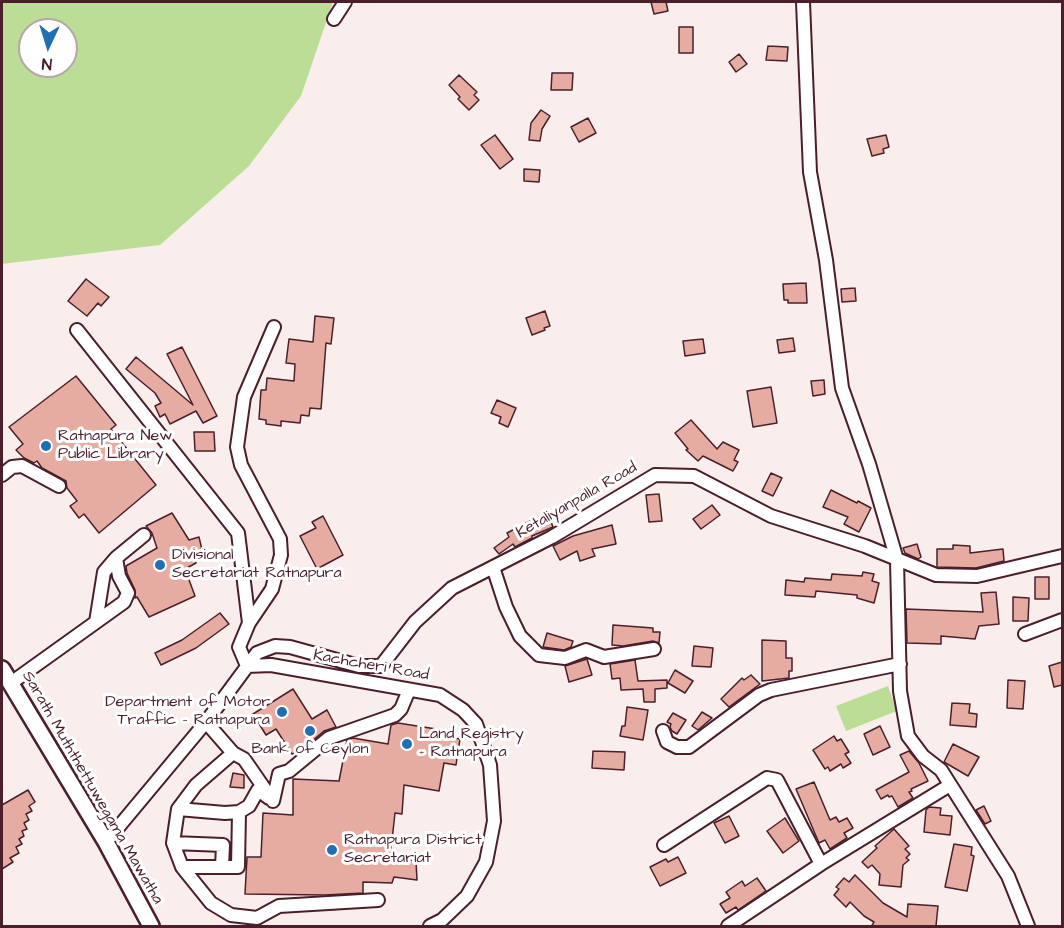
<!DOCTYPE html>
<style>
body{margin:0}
#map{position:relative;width:1064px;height:928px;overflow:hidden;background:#faeeec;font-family:"Architects Daughter",sans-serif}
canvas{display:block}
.frame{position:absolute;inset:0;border:3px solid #4a1f2b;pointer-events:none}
.north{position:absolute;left:18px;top:18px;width:60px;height:60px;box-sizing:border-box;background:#fff;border:2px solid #b7a5aa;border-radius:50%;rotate:184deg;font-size:16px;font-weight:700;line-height:24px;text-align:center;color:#4a1f2b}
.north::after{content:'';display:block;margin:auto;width:21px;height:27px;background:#1f6fb2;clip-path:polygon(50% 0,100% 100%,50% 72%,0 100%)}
</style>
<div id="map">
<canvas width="1064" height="928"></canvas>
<div class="frame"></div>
<div class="north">N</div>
</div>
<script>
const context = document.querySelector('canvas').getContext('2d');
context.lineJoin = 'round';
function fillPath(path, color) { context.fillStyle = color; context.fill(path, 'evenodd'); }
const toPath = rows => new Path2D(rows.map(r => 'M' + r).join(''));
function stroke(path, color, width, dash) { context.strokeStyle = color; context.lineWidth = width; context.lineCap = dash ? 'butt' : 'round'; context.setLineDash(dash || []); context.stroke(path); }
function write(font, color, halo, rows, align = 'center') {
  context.font = font + ' "Architects Daughter",sans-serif'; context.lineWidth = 6; context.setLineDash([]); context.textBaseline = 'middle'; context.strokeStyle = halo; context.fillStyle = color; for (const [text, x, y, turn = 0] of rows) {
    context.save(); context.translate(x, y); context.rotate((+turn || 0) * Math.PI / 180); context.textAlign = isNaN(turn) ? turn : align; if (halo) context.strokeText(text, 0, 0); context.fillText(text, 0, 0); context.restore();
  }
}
fillPath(toPath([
 [2,2,333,2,301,96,249,166,160,245,2,264],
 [30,30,66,30,66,66,30,66],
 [888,686,897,711,846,731,836,706]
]), '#bcdd96');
const building = toPath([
 [651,2,666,2,668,11,654,14,651,2],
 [679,27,693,27,693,53,679,53,679,27],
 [768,46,788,47,787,61,766,60,768,46],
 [739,54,747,64,736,72,729,62,739,54],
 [552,73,573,73,572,90,551,90,552,73],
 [459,75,477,92,474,95,479,100,469,110,458,99,460,97,449,85,459,75],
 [541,110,550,116,542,129,540,141,529,140,531,123,541,110],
 [588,118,596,133,579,142,571,127,588,118],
 [495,135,513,159,500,169,481,145,495,135],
 [886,135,889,147,883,149,884,153,872,156,867,139,886,135],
 [524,169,540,170,539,182,524,181,524,169],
 [86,279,109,297,101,306,98,303,87,316,68,301,86,279],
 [806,283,807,303,788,303,788,300,784,300,783,284,806,283],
 [855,288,856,301,842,302,841,289,855,288],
 [545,311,550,326,544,328,545,330,532,335,526,318,545,311],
 [315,316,334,318,331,344,326,343,321,409,310,408,309,416,301,415,300,423,281,421,281,426,266,424,266,420,259,419,261,390,266,390,267,378,294,381,295,364,286,363,289,339,313,342,315,316],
 [793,338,795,351,779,353,777,340,793,338],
 [703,339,705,353,685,356,683,341,703,339],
 [182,347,217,416,203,423,196,411,170,424,165,414,160,417,155,406,161,403,155,393,126,369,136,357,193,405,167,354,182,347],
 [76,376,116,425,111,429,156,485,99,533,84,514,79,518,70,506,77,501,67,488,66,481,42,468,37,461,34,463,24,458,16,450,23,444,9,427,76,376],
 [824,380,825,394,813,396,811,381,824,380],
 [771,387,777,423,753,427,747,391,771,387],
 [497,400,516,408,508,427,499,423,501,417,491,413,497,400],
 [691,420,717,449,723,442,739,450,734,460,738,462,733,471,703,456,698,461,686,450,688,449,675,433,691,420],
 [194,432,214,432,215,451,195,451,194,432],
 [771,473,782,478,773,496,762,491,771,473],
 [831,490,857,503,858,501,871,508,859,532,844,524,848,517,823,507,831,490],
 [659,494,662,521,649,522,646,495,659,494],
 [712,505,720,515,701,529,693,519,712,505],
 [172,513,189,540,199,537,203,554,193,557,196,563,185,569,195,596,149,617,137,597,135,598,135,590,127,573,126,566,157,548,152,533,146,526,172,513],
 [548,514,553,527,532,536,532,538,515,547,513,544,499,554,494,548,509,537,507,533,532,520,548,514],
 [323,516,343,555,317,569,300,536,316,528,312,522,323,516],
 [612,525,616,544,592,549,595,556,580,561,577,551,560,560,553,546,573,536,612,525],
 [917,544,921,557,918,559,905,553,903,548,917,544],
 [953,545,970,546,970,553,1003,549,1004,561,976,568,937,567,937,549,953,549,953,545],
 [863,572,874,574,872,581,879,583,874,603,857,598,857,595,816,591,815,597,785,595,786,580,804,582,805,578,831,580,832,574,862,576,863,572],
 [1035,577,1049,577,1049,599,1035,599,1035,577],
 [996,592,999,624,979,626,975,639,941,636,941,644,907,643,906,609,983,612,981,593,996,592],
 [1013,597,1029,598,1028,621,1013,621,1013,597],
 [220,613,229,624,196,648,161,665,155,653,182,640,220,613],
 [613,625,653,628,653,632,660,632,659,643,653,641,623,646,612,645,613,625],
 [547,633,573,641,571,647,564,650,543,647,547,633],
 [762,640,786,641,786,658,792,658,792,671,789,671,789,678,762,681,762,640],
 [694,646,713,648,711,667,692,666,694,646],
 [587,659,592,675,569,682,565,666,587,659],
 [635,660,638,681,667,680,667,688,655,689,655,702,644,702,643,689,621,690,620,678,612,679,610,664,635,660],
 [1062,662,1062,685,1054,687,1049,666,1062,662],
 [675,670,693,681,685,693,668,683,675,670],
 [751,675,760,684,729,707,721,699,742,678,744,680,751,675],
 [1008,680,1025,681,1023,709,1007,708,1008,680],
 [293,689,312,719,327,710,336,727,324,731,305,747,292,754,276,729,266,735,253,714,293,689],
 [952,703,970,704,969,713,977,714,976,727,950,725,952,703],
 [627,707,648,710,643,740,620,736,622,726,625,726,627,707],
 [702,712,712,718,698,730,692,726,702,712],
 [673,713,686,720,677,734,672,731,670,727,671,724,667,722,673,713],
 [398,723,449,731,448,737,460,739,456,765,444,763,439,791,404,785,402,814,395,813,390,858,416,861,417,880,394,877,392,883,363,882,363,893,325,895,245,894,247,857,261,857,263,813,293,815,293,779,339,781,347,740,353,738,388,744,391,725,398,723],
 [880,726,890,747,873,755,864,734,880,726],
 [834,736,837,741,841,739,849,752,845,754,851,763,843,768,841,764,830,771,828,767,825,769,813,750,834,736],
 [953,744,979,757,968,776,944,762,953,744],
 [593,751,625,752,624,770,592,768,593,751],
 [909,751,919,763,928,781,911,789,912,791,909,792,913,798,898,807,892,796,889,797,888,795,881,799,876,790,909,772,900,755,909,751],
 [233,773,244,775,244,788,230,787,233,773],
 [814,782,830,820,836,817,839,822,847,818,853,828,844,833,847,838,830,849,825,840,819,843,796,789,814,782],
 [28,790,35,802,29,806,32,811,26,814,29,820,24,823,27,829,22,831,24,836,19,839,22,844,16,847,19,853,10,858,13,862,2,869,2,805,28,790],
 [984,806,991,821,985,824,976,810,984,806],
 [929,807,941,808,940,815,952,816,950,835,924,832,926,810,929,807],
 [729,816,739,836,725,843,714,823,729,816],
 [785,818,799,841,783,853,767,831,785,818],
 [894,829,909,846,905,849,910,854,906,858,909,860,903,865,901,887,879,885,880,874,872,865,868,868,862,862,877,848,875,846,894,829],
 [954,844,972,847,971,855,974,856,967,891,945,887,954,844],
 [678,857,686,873,660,886,650,867,666,859,668,862,678,857],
 [855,875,883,903,907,917,908,904,938,906,936,926,871,927,874,922,864,916,850,902,846,907,834,895,839,889,836,887,844,878,849,882,855,875],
 [757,878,766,891,738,910,736,907,726,913,720,904,730,898,726,892,742,881,745,886,757,878]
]);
fillPath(building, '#e6aca1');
stroke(building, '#4a1f2b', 1.5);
const minor = toPath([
 [803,2,810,172,826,260,842,388,869,464,897,560,900,691,908,736,923,756,941,770,1008,876,1028,926],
 [334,19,345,2],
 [77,330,238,533,249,623],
 [2,475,12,467,22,466,59,486],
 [493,567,506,607,520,636,539,655,565,658,586,650,604,657,654,649],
 [96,622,104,572,116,558],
 [1025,634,1062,620],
 [247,666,271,665,440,695,463,710,476,724,490,765,494,821,486,862,467,896,442,920,430,926],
 [247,666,239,647,249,623,272,589,281,555,280,539,241,465,237,447,244,397,274,327],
 [11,683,124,602,128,593,119,576,116,558,144,535],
 [206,722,233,753,244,759,273,801,279,774,289,771,329,738,395,715,401,709,409,690],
 [663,731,667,742,677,747,689,747,759,695,771,690,900,664],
 [233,753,196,785,178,809,173,843,182,867,211,903,231,915,257,918,279,906,378,900],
 [178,809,225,813,239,812,249,806,258,790,269,798],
 [106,842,206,722,257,653,275,646,290,647,359,666,381,666,415,622,452,588,552,537,655,475,694,476,771,516,865,546,936,575,977,576,1062,556],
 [173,843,223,845,222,867],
 [664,845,767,778,777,780,821,864],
 [182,867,238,867,239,812],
 [728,926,821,864,950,785]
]);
const major = toPath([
 [2,669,106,842,151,926]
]);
stroke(minor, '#4a1f2b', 16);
stroke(major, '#4a1f2b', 20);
stroke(minor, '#fff', 12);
stroke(major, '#fff', 15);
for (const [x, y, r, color] of [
 [46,446,6,"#1f6fb2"],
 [160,565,6,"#1f6fb2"],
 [282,712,6,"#1f6fb2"],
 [310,731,6,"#1f6fb2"],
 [407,744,6,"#1f6fb2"],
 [332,850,6,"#1f6fb2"]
]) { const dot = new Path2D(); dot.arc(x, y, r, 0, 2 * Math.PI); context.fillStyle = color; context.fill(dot); stroke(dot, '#fff', 2); }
write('16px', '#4a1f2b', '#fff', [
 ["Ratnapura New",58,437],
 ["Public Library",58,455],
 ["Divisional",172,556],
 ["Secretariat Ratnapura",172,574],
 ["Department of Motor",270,703,"right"],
 ["Traffic - Ratnapura",270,721,"right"],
 ["Land Registry",419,735],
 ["- Ratnapura",419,753],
 ["Bank of Ceylon",310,750,"center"],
 ["Ratnapura District",344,841],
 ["Secretariat",344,859]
], 'left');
write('16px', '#4a1f2b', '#fff', [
 ["Ketaliyanpalla Road",577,501,-30],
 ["Kachcheri Road",371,666,10],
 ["Sarath Muththettuwegama Mawatha",92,788,60]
]);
</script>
